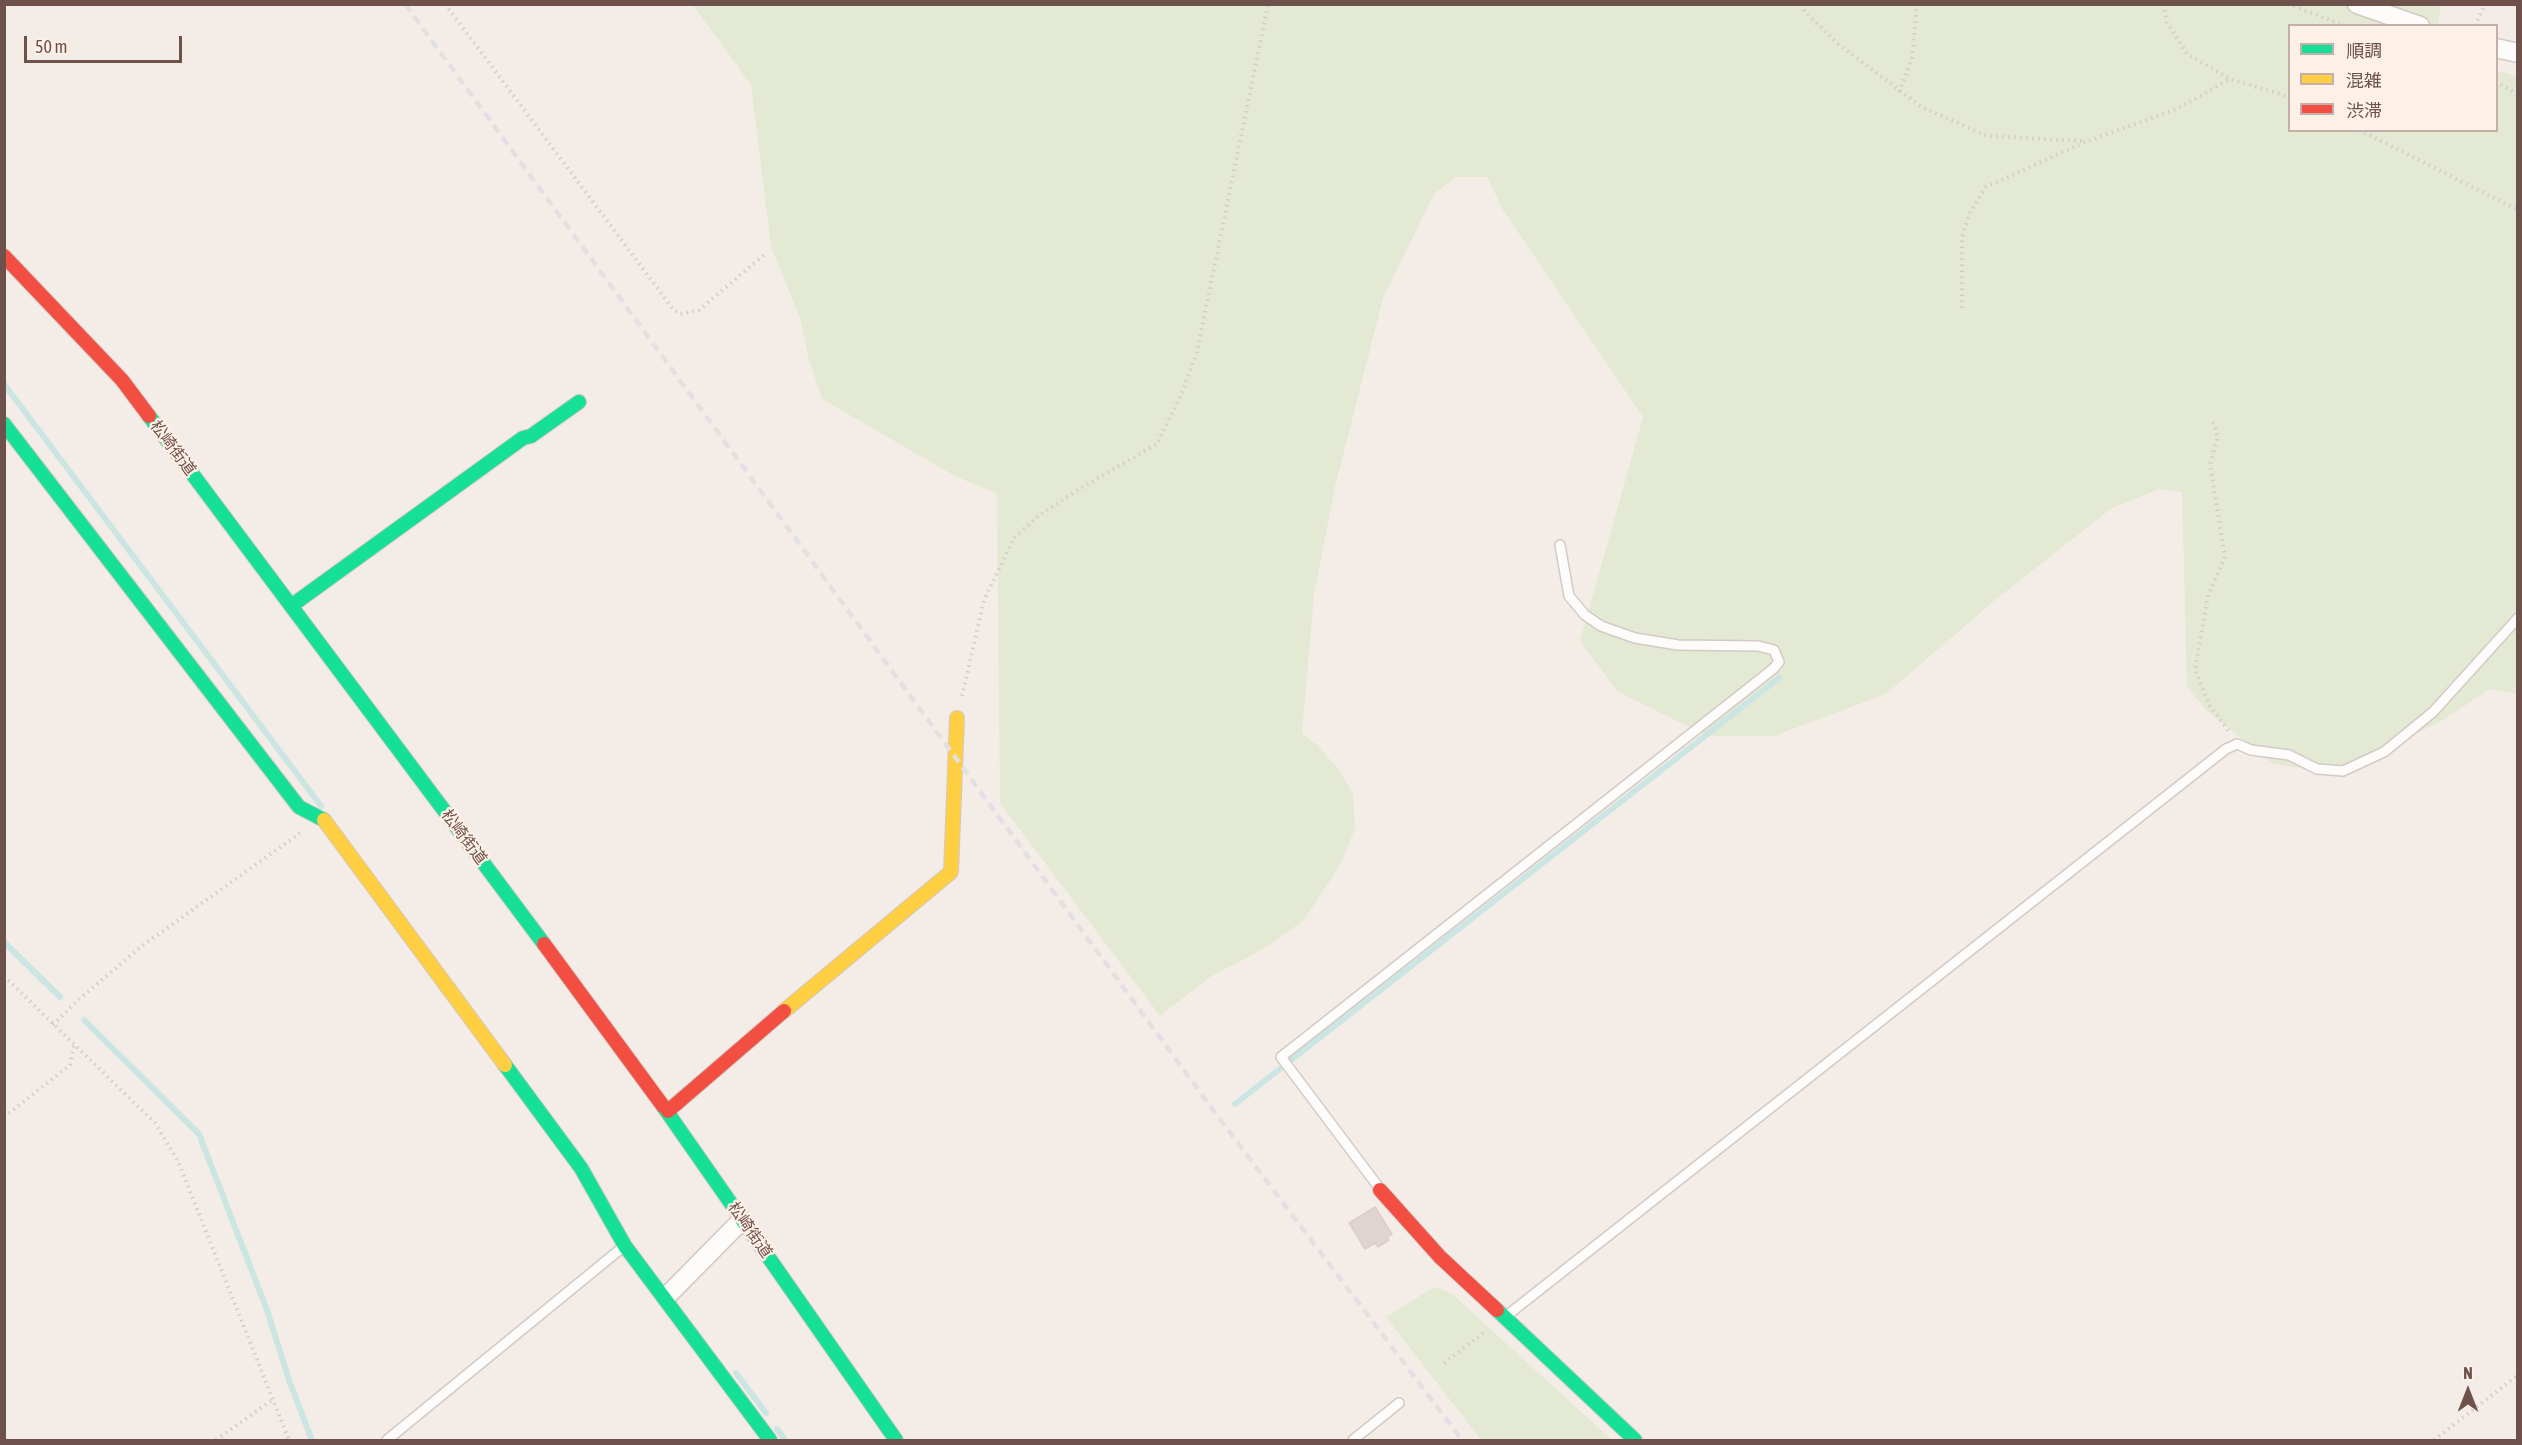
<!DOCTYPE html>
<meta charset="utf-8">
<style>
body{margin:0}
#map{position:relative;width:2522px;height:1445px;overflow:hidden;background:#f4ede7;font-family:"Asap Condensed","Noto Sans JP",sans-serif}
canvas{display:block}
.frame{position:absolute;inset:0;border:6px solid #6e514b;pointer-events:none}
.legend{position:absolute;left:2288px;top:24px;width:210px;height:108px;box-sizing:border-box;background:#fdf0e7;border:2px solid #c4b0a9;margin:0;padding:8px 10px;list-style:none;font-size:18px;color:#6e514b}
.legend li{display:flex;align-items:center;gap:12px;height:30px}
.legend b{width:30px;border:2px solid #c4b0a9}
.north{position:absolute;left:2438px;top:1361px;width:60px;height:60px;-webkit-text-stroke:4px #fdf0e7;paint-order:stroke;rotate:0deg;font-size:16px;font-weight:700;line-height:24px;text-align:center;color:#6e514b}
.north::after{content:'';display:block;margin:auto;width:21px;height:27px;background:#6e514b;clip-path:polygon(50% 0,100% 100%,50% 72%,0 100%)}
.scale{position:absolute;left:24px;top:36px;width:158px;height:27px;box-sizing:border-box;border:3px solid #6e514b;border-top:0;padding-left:8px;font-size:18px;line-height:21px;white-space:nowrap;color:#6e514b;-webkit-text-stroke:4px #fdf0e7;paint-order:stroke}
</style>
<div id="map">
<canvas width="2522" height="1445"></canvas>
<div class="frame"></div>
<ul class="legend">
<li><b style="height:8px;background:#16e098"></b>順調</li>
<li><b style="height:8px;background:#ffcf43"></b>混雑</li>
<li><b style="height:8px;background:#f24e42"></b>渋滞</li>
</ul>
<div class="north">N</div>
<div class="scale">50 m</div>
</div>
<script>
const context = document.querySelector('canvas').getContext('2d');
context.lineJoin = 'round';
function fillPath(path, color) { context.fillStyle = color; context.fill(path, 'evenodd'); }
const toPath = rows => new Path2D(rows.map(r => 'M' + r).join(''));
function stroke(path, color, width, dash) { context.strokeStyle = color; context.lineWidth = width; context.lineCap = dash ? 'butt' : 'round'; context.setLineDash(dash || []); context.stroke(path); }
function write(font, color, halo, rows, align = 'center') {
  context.font = font + ' "Asap Condensed","Noto Sans JP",sans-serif'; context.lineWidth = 4.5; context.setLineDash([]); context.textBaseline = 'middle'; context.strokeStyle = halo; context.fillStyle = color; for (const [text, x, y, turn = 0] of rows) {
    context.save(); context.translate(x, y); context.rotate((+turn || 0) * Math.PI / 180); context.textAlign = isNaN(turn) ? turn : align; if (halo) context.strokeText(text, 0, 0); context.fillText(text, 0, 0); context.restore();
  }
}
fillPath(toPath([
 [693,5,2441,5,2438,25,2290,26,2290,130,2496,130,2497,71,2517,76,2517,694,2490,689,2443,720,2339,774,2273,764,2207,711,2187,687,2182,492,2159,489,2112,508,1994,601,1886,694,1774,736,1708,736,1618,692,1580,641,1643,417,1503,210,1487,177,1456,177,1434,194,1383,298,1335,487,1314,594,1302,733,1317,745,1339,770,1353,794,1355,829,1339,867,1303,921,1267,947,1210,977,1160,1016,1000,803,997,494,953,475,822,399,809,360,800,318,771,247,751,85],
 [1434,1287,1451,1293,1612,1440,1481,1440,1386,1317]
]), '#e4e9d3');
stroke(toPath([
 [4,384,321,806],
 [4,942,60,997],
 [84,1020,199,1134,267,1310,290,1383,312,1440],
 [1235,1104,1779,678],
 [736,1373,766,1413],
 [777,1429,785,1440]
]), '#cae5e2', 6);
const building = toPath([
 [1375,1207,1392,1234,1387,1237,1389,1240,1378,1247,1375,1243,1365,1249,1349,1223,1375,1207]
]);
fillPath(building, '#e0d4d0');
stroke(building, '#dccfca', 1.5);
const lane = toPath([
 [1380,1189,1281,1057,1773,669,1779,662,1774,650,1758,646,1678,645,1635,638,1601,626,1585,615,1569,596,1560,545],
 [1505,1317,2226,749,2237,744,2251,750,2289,755,2317,769,2343,771,2384,752,2433,712,2518,618],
 [387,1440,623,1247],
 [1353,1440,1399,1403]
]);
const street = toPath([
 [2357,4,2420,26],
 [2496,48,2518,53],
 [666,1297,742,1220]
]);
const fast = toPath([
 [149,416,544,944],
 [4,424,299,807,324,820],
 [291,606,523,438,531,436,579,402],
 [505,1065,581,1168,625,1246,770,1440],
 [663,1106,896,1440],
 [1497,1310,1635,1440]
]);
const slow = toPath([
 [324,820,505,1065],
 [784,1011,951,872,957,718]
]);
const jam = toPath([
 [4,256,122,380,149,416],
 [544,944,663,1106],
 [668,1111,784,1011],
 [1380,1190,1440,1257,1497,1310]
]);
stroke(lane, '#d3cac6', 12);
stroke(street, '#d3cac6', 21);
stroke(fast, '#d2c8c4', 16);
stroke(slow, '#d2c8c4', 16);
stroke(jam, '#d2c8c4', 16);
stroke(toPath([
 [445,4,673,309,680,314,699,310,765,254],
 [1802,4,1805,12,1838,44,1922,107,1987,136,2082,141],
 [2163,4,2167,22,2187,54,2230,79,2290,97],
 [2288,4,2346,26],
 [2475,26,2485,4],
 [2496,81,2518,95],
 [1899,92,1912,59,1917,4],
 [2359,130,2518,210],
 [1962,308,1962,237,1970,212,1986,187,2085,142,2177,109,2230,79],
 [2213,422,2218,436,2210,464,2225,557,2208,595,2195,670,2210,706,2230,733],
 [962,696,984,600,1014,538,1037,517,1079,489,1157,444,1179,400,1197,352,1268,4],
 [4,976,155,1123,178,1161,289,1440],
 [53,1025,78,1000,142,946,300,833],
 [4,1117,70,1065,74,1046],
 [1444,1363,1486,1331],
 [216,1440,272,1400],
 [2434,1440,2518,1375]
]), '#d5ccc9', 4, [1.5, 4.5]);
stroke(lane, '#fdfcfb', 9);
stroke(street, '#fdfcfb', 18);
stroke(fast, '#16e098', 14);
stroke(slow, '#ffcf43', 14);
stroke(jam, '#f24e42', 14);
stroke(toPath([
 [405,4,1210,1106,1462,1440]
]), '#e2e0e3', 4.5, [9, 6]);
write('16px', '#6e514b', '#fdf0e7', [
 ["松崎街道",173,448,53],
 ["松崎街道",464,837,53],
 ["松崎街道",750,1230,55]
]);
</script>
